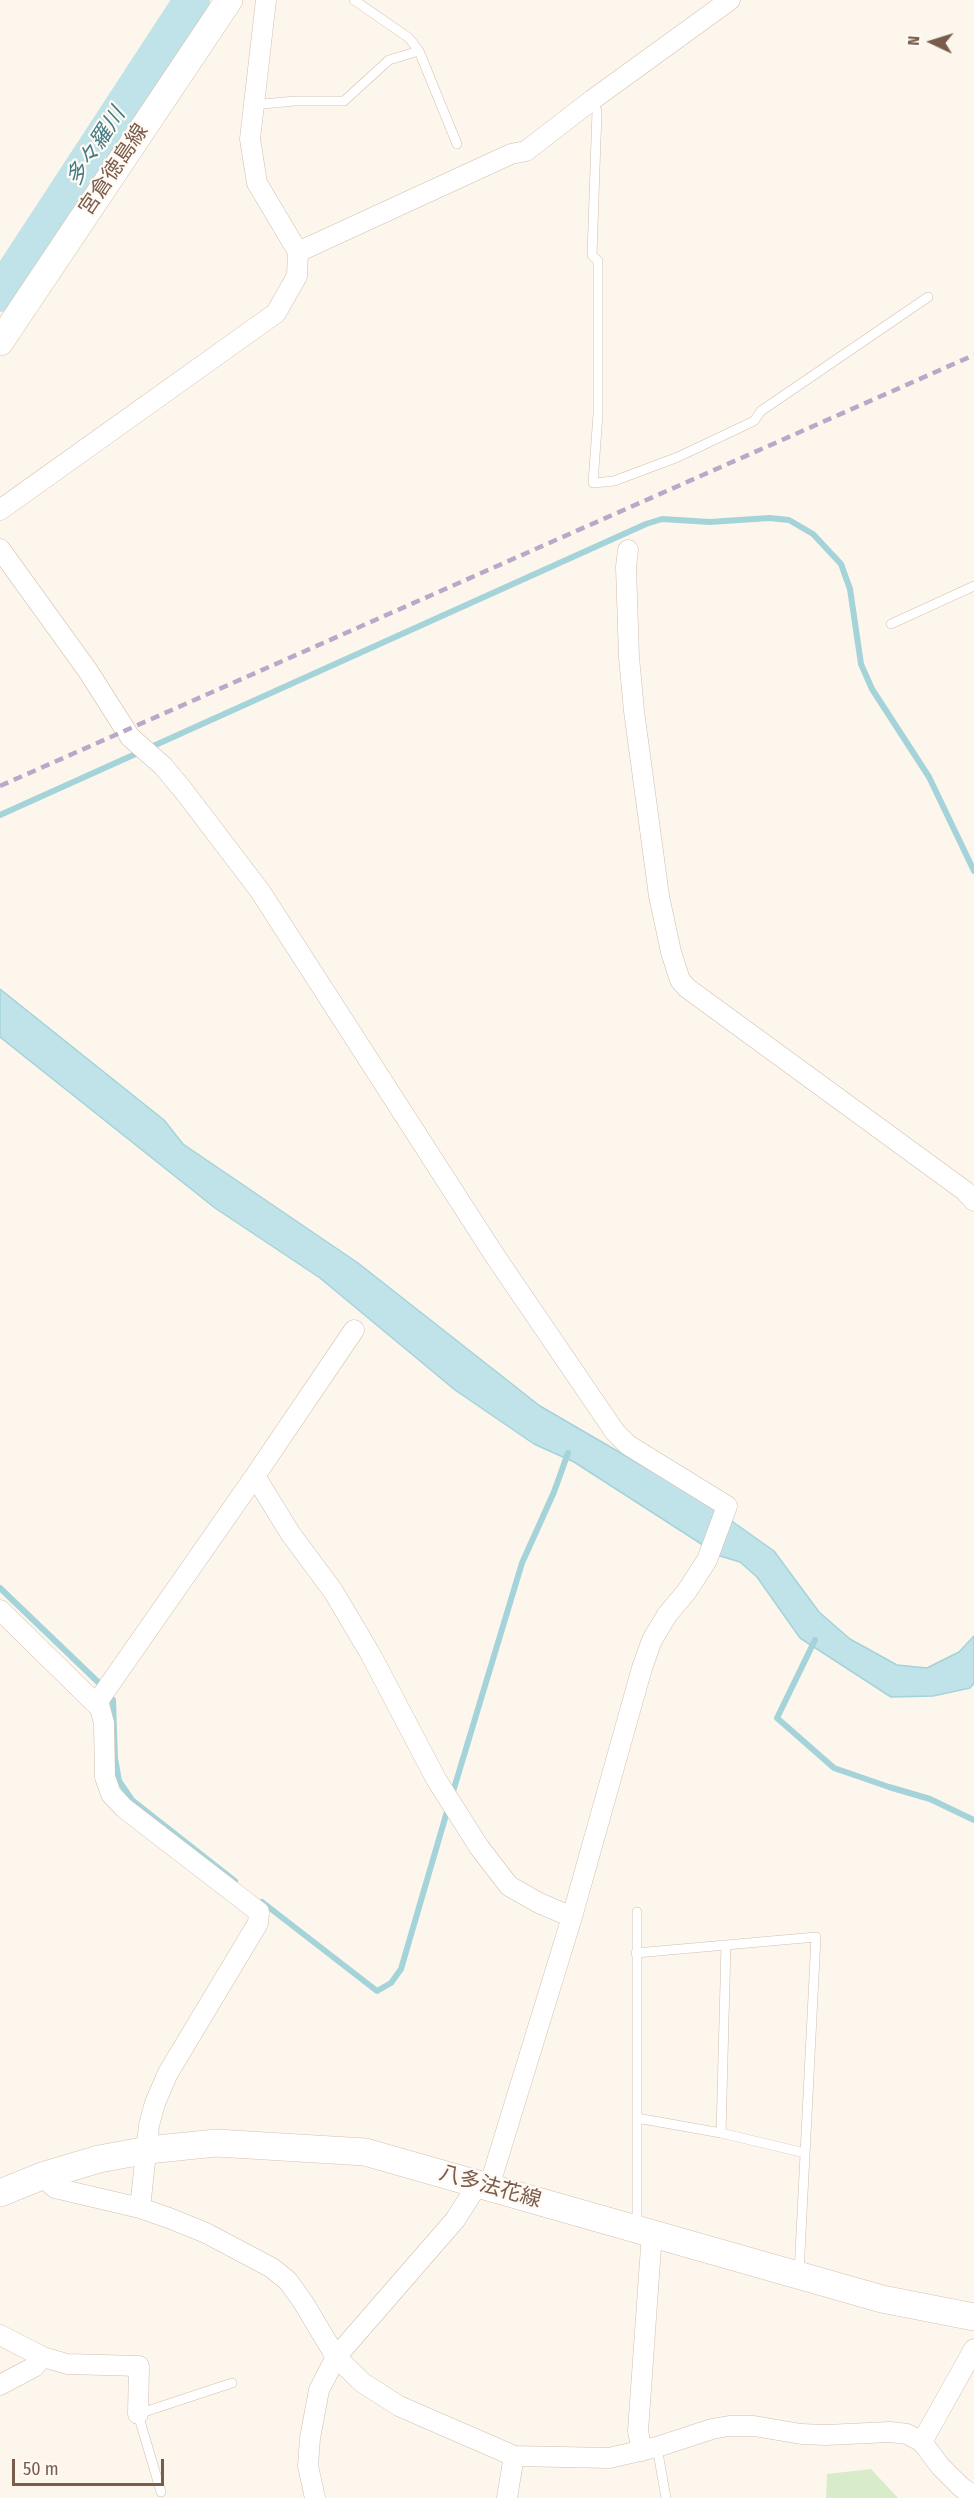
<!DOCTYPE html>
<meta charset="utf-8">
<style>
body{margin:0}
#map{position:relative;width:974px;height:2498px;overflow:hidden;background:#fdf6ec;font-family:"Fira Sans Condensed",sans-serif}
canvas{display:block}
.north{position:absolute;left:902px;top:12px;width:60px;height:60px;-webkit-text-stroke:4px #fffaf3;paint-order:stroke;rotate:274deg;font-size:16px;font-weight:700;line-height:24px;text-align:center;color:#7a5c4d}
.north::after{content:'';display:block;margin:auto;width:21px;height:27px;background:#7a5c4d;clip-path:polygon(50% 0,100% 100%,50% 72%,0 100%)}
.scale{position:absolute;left:12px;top:2459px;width:152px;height:27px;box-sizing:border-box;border:3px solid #7a5c4d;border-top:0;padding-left:8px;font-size:18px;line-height:21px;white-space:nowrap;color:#7a5c4d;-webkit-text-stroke:4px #fffaf3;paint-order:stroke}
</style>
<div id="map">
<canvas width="974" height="2498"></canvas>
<div class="north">N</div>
<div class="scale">50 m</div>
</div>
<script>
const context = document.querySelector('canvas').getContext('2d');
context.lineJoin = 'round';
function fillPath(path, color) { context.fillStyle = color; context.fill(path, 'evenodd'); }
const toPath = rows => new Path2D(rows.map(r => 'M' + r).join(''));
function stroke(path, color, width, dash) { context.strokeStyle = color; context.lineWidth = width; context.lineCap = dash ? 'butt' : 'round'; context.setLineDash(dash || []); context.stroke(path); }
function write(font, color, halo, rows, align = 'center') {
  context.font = font + ' "Fira Sans Condensed","Noto Sans JP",sans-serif'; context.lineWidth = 4.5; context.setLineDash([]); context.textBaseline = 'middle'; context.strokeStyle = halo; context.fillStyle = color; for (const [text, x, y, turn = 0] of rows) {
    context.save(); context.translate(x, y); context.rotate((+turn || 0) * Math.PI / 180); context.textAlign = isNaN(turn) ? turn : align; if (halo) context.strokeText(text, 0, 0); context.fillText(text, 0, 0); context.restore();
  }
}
fillPath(toPath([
 [871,2469,898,2498,826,2498,827,2474]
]), '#d8ecc9');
const water = toPath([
 [0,989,164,1120,183,1144,358,1263,540,1406,705,1502,774,1551,819,1612,850,1639,897,1665,927,1668,959,1652,974,1636,974,1683,970,1688,933,1696,891,1697,800,1638,757,1577,740,1562,720,1556,574,1462,534,1444,455,1390,320,1278,215,1208,0,1037,0,989]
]);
fillPath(water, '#bfe3e8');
stroke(water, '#a5d3da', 1.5);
stroke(toPath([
 [0,815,646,524,662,519,710,522,769,518,789,520,813,534,841,564,850,589,861,664,872,689,929,777,974,871],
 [0,1588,98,1682,113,1700,115,1758,119,1781,132,1800,235,1881],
 [815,1640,777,1718,834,1768,889,1787,930,1799,974,1820],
 [452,1795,522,1563,554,1492,568,1453],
 [262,1902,377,1991,391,1983,401,1969,448,1808]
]), '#a5d3da', 6);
stroke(toPath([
 [0,294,192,0]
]), '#bfe3e8', 36);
const lane = toPath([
 [354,0,409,38,419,51],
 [592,100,597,111,592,255,598,261,598,414,593,483,614,481,678,457,754,421,761,411,928,297],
 [252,105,295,101,344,101,389,60,419,51,457,144],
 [891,624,974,586],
 [637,1912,637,2226],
 [726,1945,721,2133,805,2153],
 [636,1953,816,1937,799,2273],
 [637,2118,721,2133],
 [657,2447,666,2498],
 [161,2492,138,2414,232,2383]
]);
const street = toPath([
 [298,252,511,154,526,151,592,100,730,0],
 [0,510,276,313,297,276,298,252,257,183,250,139,266,0],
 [0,549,88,671,130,737,163,766,183,790,260,891,495,1256,615,1432,628,1445,727,1506,707,1560,687,1591,667,1615,652,1640,642,1668,572,1917,489,2187],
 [628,550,626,567,629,657,634,711,659,896,671,952,680,980,687,988,965,1191,974,1201],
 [255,1476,290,1533,333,1591,371,1655,436,1779,479,1847,509,1886,539,1903,572,1917],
 [0,1610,100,1708,104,1723,105,1777,111,1794,124,1808,259,1912,258,1923,168,2073,155,2103,149,2125,140,2208],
 [96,1704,255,1476,354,1330],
 [42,2176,55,2188,140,2208,169,2218,206,2233,272,2268,288,2281,303,2302,336,2357,363,2383,399,2406,514,2456,609,2458,657,2447,712,2429,729,2426,754,2426,801,2434,826,2435,890,2432,907,2434,922,2442,940,2466,961,2487,974,2496],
 [0,2335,43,2357,67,2364,139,2366,138,2414],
 [0,2385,34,2367,43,2357],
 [922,2442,974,2349],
 [642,2451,638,2431,652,2233],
 [315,2498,308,2466,310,2438,319,2390,336,2357,455,2220,478,2184],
 [507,2498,514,2456]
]);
const secondary = toPath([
 [0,342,229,0],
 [0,2193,42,2176,99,2159,148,2150,216,2143,365,2152,882,2299,974,2317]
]);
stroke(lane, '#d1beb0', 10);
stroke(street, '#d1beb0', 21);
stroke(secondary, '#d6c0b0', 28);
stroke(lane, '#fff', 9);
stroke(street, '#fff', 20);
stroke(secondary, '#fff', 27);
stroke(toPath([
 [0,786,974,355]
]), '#b9a8c9', 4.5, [9, 6]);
write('21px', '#7a5c4d', '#fffaf3', [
 ["宮倉徳島線",114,170,-56],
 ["八多法花線",490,2187,16]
]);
write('italic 22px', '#437c86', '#fffaf3', [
 ["多々羅川",96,147,-57]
]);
</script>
